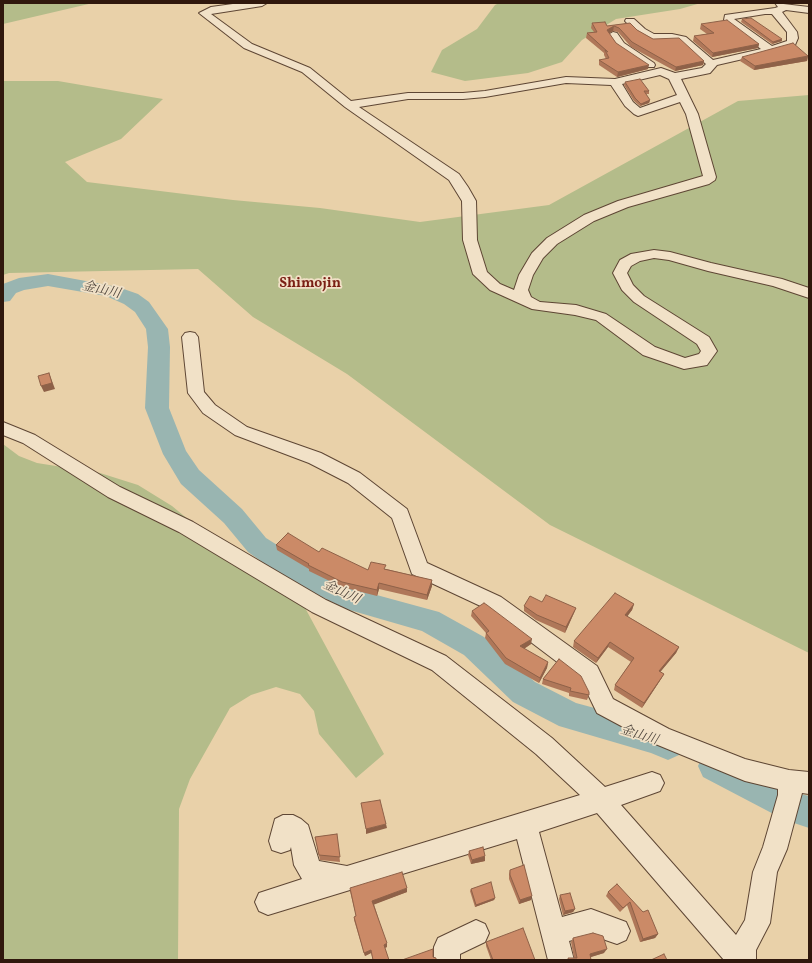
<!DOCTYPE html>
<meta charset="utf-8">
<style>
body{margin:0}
#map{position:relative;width:812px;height:963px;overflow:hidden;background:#e9d1a9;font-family:Vollkorn,serif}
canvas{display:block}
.frame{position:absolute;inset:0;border:4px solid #30180d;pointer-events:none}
</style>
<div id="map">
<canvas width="812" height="963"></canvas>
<div class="frame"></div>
</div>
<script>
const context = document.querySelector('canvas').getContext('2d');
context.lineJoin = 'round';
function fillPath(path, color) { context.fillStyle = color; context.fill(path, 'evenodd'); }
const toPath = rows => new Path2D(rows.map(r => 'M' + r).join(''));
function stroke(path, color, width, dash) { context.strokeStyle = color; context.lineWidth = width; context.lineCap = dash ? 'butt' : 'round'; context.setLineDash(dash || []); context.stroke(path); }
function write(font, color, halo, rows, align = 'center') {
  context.font = font + ' Vollkorn,"Noto Serif JP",serif'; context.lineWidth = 3.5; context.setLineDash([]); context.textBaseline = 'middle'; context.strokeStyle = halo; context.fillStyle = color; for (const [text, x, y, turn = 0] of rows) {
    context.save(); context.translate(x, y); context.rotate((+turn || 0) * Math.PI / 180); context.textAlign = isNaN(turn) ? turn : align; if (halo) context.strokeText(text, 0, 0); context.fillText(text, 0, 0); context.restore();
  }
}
fillPath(toPath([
 [3,3,93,3,3,24],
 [499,3,701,3,680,9,616,19,582,40,562,62,528,73,465,81,431,72,442,50,477,29,495,5],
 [3,81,58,81,163,99,121,139,65,162,87,182,233,200,320,208,420,222,549,205,738,101,809,95,809,653,550,525,347,374,253,317,198,269,9,273,3,275],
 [3,444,19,456,37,463,100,473,138,485,172,506,201,530,290,580,384,754,356,778,319,734,314,711,300,694,276,687,251,695,230,708,190,779,179,809,178,960,3,960]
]), '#b4bc8a');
fillPath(toPath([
 [48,274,118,287,138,294,149,302,168,329,170,347,169,408,186,451,199,470,242,509,266,538,306,563,362,591,439,612,484,637,535,682,576,703,654,724,679,735,684,745,679,755,668,760,651,753,559,726,513,702,464,655,422,631,346,609,286,579,248,552,224,523,181,484,163,454,145,408,148,347,146,329,135,312,124,304,106,296,48,286,24,290,16,293,10,301,3,302,3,284,19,278,48,274],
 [714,751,801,794,809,796,809,828,785,820,703,777,698,766,703,755,714,751]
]), '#99b5b1');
const minor = toPath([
 [240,3,267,3,262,6,211,14,252,44,310,68,351,101,408,93,463,93,485,91,566,77,615,79,661,68,675,73,702,68,706,64,679,41,648,39,637,33,625,21,626,19,634,19,645,29,654,34,672,34,686,37,713,60,761,49,725,22,724,20,725,15,775,8,778,7,775,3,809,7,809,13,786,10,782,12,797,32,798,38,795,45,782,50,717,65,710,73,681,79,698,114,716,177,715,180,709,184,628,207,594,221,557,244,543,258,533,275,528,290,531,297,540,302,576,305,606,314,655,347,685,358,699,354,701,351,697,344,634,302,622,290,613,273,620,260,631,254,654,250,670,252,711,263,782,279,809,288,809,298,773,286,708,271,669,260,654,258,640,261,631,266,627,273,633,285,644,296,709,337,717,351,707,365,684,369,643,355,596,320,575,315,532,309,490,290,473,274,463,240,462,201,449,180,345,107,302,72,244,48,199,13,211,7,240,3],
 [765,14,772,14,787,32,787,41,772,46,734,19,765,14],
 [660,75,669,79,677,95,640,108,633,102,622,84,660,75],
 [566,83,611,85,625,106,634,114,638,116,680,102,686,114,703,176,618,201,584,215,547,238,532,253,519,275,514,290,500,284,487,272,477,240,476,201,468,187,459,174,359,107,408,99,463,99,485,97,566,83],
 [613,32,617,33,624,43,654,63,655,65,654,67,646,67,616,47,608,35,613,32],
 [190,332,195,333,198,337,204,392,215,405,247,427,321,453,360,473,407,509,427,563,501,597,597,666,613,699,669,729,745,759,789,770,809,772,809,794,802,793,787,849,777,872,770,923,756,950,756,960,724,960,597,813,539,832,562,917,591,909,626,922,630,931,626,940,617,944,591,935,569,941,574,960,548,960,517,839,268,915,259,911,255,902,259,893,302,879,294,865,291,847,290,850,281,853,272,850,269,841,275,819,283,815,293,815,301,819,308,825,319,861,347,866,580,795,536,754,432,670,312,612,179,532,108,497,23,443,3,435,3,422,35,435,120,487,193,522,326,600,446,656,552,738,605,787,652,772,660,775,664,783,660,791,621,805,736,935,745,920,753,872,763,847,778,795,778,789,745,781,653,743,597,713,581,680,487,609,412,574,392,518,348,483,309,463,235,435,203,413,188,393,182,337,185,333,190,332],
 [476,920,485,924,489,933,485,942,460,954,460,960,434,960,434,947,438,938,476,920]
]);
stroke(minor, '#5e4634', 2);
fillPath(minor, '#f1e1c7');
fillPath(toPath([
 [742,19,782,41,772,44,741,22],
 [592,23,607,26,630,23,637,30,653,39,704,61,703,65,675,71,631,47,618,32,613,31,609,33,616,43,648,69,617,77,599,65,599,60,606,59,604,55,604,53,586,38,587,33,594,32,591,28],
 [701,24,759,44,758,48,712,57,693,41,694,36,707,34,700,29],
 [808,56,807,61,754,70,740,61,742,57],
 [625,82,649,91,649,94,646,94,650,100,649,103,640,106,634,101,624,85],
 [276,545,319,552,368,570,386,569,432,580,432,586,427,600,379,589,377,596,342,587,309,571,309,569,277,550],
 [542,602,576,608,574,613,565,633,536,620,524,611,524,606],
 [634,604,632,610,627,616,679,647,676,653,660,672,664,674,661,679,642,708,614,690,615,685,631,662,608,647,596,663,573,647,574,641],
 [472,611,531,644,524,649,548,662,547,668,539,683,505,664,485,638,486,633,471,616],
 [559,659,589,695,587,700,569,696,569,693,542,684,543,679],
 [337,834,340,862,320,860,315,837],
 [469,851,485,861,471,864,468,855],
 [510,870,531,900,519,904,509,879,509,874],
 [617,884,658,934,655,938,640,942,627,905,620,912,606,896,608,892],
 [471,889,495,898,494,900,475,907,470,891],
 [350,891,407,892,374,904,387,947,385,948,389,960,373,960,371,953,365,956,354,920,354,917,356,916],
 [560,895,575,909,573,912,563,915,559,899],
 [573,938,604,953,590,957,591,960,567,960,568,958,574,958,571,942],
 [486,942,535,960,491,960,486,946]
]), '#af7759');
fillPath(toPath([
 [614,26,613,31,607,35,607,30],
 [782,39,782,41,772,44,773,42],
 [759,44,758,48,712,57,713,53],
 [808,56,807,61,754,70,755,66],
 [704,61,703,65,675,71,676,67],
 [649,65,648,69,617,77,618,72],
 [650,100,649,103,640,106,641,104],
 [49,373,55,389,44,392,41,386],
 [432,580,432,586,427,600,427,595],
 [379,583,379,589,377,596,377,590],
 [634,604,632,610,624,621,625,615],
 [576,608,574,613,565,633,566,627],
 [532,639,531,644,519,652,520,646],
 [610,642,608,647,596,663,598,658],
 [679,647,676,653,657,676,659,671],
 [548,662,547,668,539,683,540,678],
 [664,674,661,679,642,708,644,703],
 [386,824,387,828,366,834,366,829],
 [485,856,485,861,471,864,472,860],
 [407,888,407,892,373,905,372,901],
 [532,896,531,900,519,904,520,900],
 [495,898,494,900,475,907,476,905],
 [575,909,573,912,563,915,565,911],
 [658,934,655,938,640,942,643,939],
 [387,943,387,947,384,948,384,945],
 [607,949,604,953,588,958,590,954],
 [371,950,371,953,365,956,364,953]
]), '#8e6148');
const building = toPath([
 [751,18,782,39,773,42,742,19,751,18],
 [727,20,759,44,713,53,694,36,714,33,701,24,727,20],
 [605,22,607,26,630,23,637,30,653,39,679,38,704,61,676,67,632,42,619,28,614,26,607,30,616,43,649,65,618,72,599,60,609,58,605,50,608,52,587,33,597,32,592,23,605,22],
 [793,43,808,56,755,66,742,57,793,43],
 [640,79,649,91,644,91,650,100,641,104,635,98,625,82,640,79],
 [49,373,52,383,41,386,38,376,49,373],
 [288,533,319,552,322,548,368,570,371,562,386,565,384,569,432,580,427,595,379,583,377,590,342,582,308,565,309,564,276,545,288,533],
 [615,593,634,604,625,615,679,647,659,671,664,674,644,703,615,685,634,658,610,642,598,658,574,641,615,593],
 [546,595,576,608,566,627,537,615,524,606,530,596,542,602,546,595],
 [484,603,487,605,532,639,520,646,548,662,540,678,506,658,486,633,489,631,472,611,484,603],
 [559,659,581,676,589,692,589,695,570,691,571,688,543,679,559,659],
 [380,800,386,824,366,829,361,803,380,800],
 [337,834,340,857,319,855,315,837,337,834],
 [483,847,485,856,472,860,469,851,483,847],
 [524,865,532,896,520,900,510,875,510,870,524,865],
 [402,872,407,888,372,901,387,943,384,945,389,960,373,960,371,950,364,953,354,917,356,916,350,888,402,872],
 [491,882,495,898,476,905,471,889,491,882],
 [617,884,643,912,648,910,658,934,643,939,630,902,623,908,608,892,617,884],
 [570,893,575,909,565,911,560,895,570,893],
 [523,928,535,960,493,960,486,942,523,928],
 [593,933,603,936,607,949,590,954,591,960,569,960,568,958,577,958,573,938,593,933],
 [433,949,433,957,436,958,436,960,402,960,433,949],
 [664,954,667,960,651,960,664,954]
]);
fillPath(building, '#cb8a67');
stroke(building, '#8e6148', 1);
write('italic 13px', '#50473e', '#f1e1c7', [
 ["金山川",101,291,13],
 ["金山川",341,593,25],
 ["金山川",639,736,17]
]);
write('bold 14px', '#7a1f14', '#f1e1c7', [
 ["Shimojin",310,284]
]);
</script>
